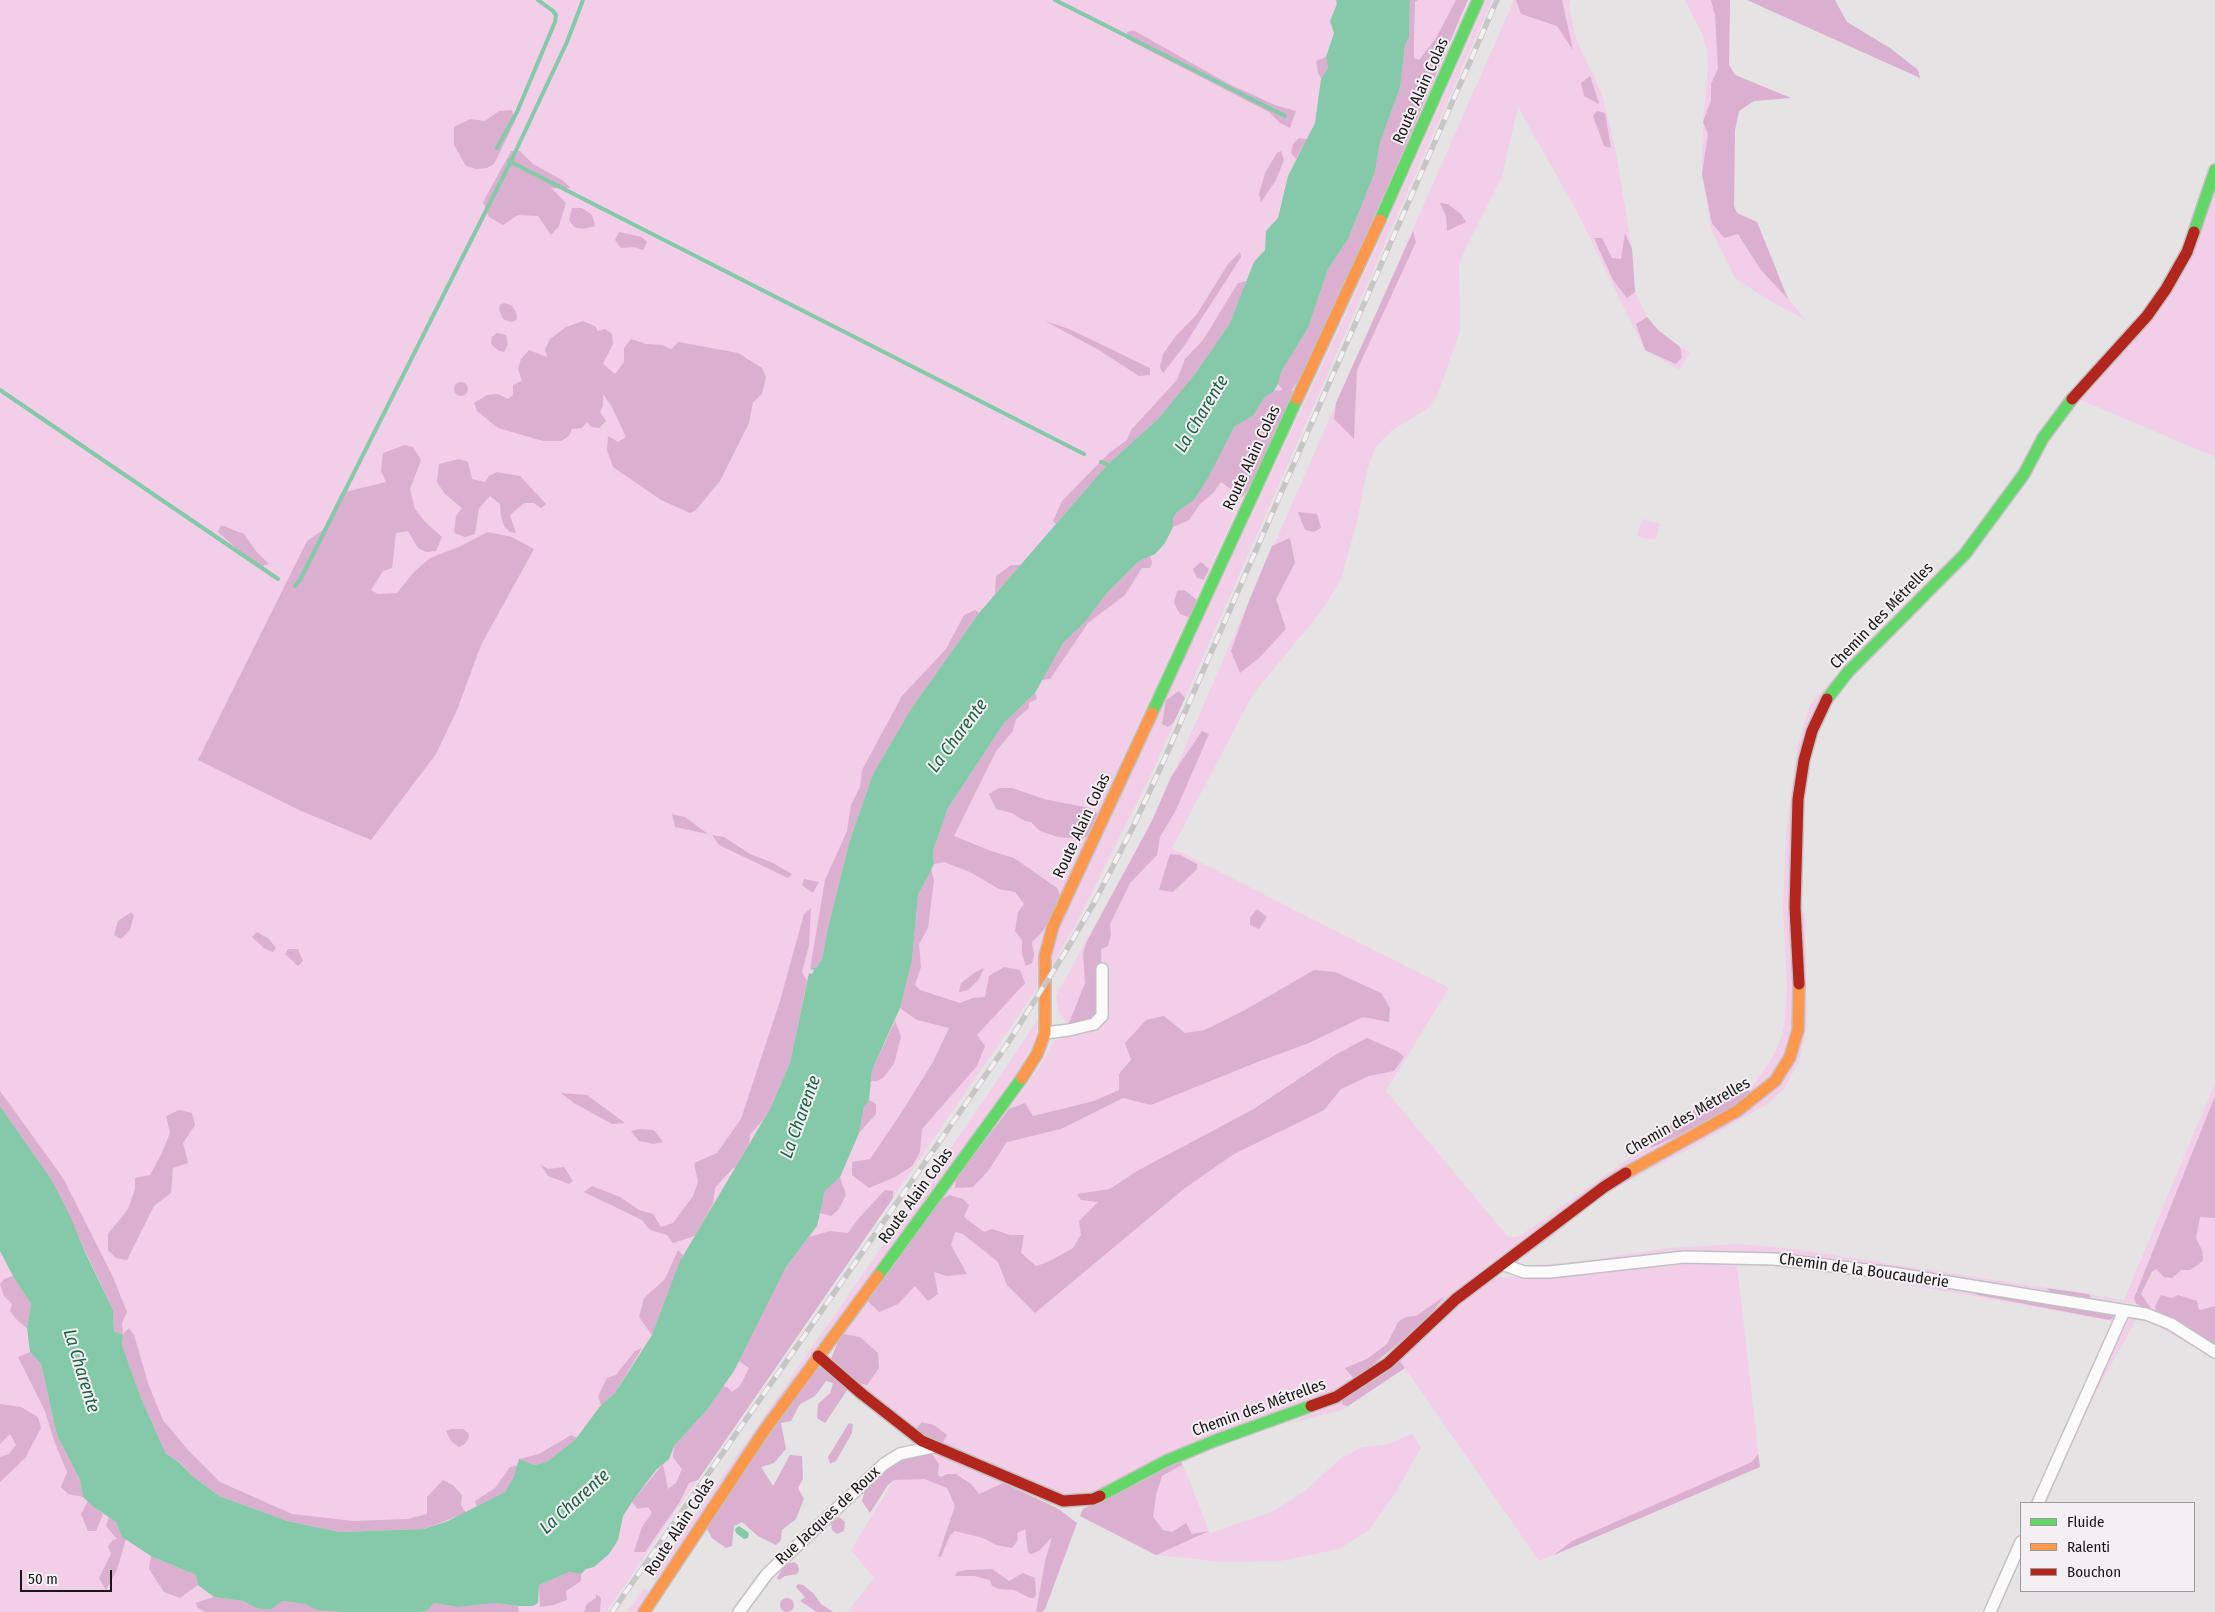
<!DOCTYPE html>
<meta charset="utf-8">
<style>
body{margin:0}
#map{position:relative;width:2215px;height:1612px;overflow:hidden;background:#e5e3e4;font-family:"Fira Sans Condensed",sans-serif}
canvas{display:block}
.legend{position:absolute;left:2020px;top:1502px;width:175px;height:90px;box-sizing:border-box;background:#f4eff2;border:1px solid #9c989a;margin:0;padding:6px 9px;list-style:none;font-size:15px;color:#181617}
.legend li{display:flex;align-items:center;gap:10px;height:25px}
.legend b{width:25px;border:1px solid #9c989a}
.scale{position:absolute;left:20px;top:1570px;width:92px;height:22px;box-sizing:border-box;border:2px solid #181617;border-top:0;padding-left:6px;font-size:15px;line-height:18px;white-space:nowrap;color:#181617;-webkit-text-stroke:4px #f4eff2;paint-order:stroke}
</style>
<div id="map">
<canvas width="2215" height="1612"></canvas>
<ul class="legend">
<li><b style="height:6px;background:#63d668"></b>Fluide</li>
<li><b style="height:6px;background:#ff974d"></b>Ralenti</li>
<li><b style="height:6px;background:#b3261e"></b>Bouchon</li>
</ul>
<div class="scale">50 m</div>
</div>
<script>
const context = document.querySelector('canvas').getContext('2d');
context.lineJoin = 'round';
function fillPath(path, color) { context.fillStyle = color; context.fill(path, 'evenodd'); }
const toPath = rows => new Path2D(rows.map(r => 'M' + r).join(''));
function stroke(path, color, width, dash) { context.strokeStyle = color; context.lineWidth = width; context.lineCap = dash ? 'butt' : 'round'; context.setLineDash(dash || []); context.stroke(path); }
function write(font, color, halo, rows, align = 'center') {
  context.font = font + ' "Fira Sans Condensed",sans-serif'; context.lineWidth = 4; context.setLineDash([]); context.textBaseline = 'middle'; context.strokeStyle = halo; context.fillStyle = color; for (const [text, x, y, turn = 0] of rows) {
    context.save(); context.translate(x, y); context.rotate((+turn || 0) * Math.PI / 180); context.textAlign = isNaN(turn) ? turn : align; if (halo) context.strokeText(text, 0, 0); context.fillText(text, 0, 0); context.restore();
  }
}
fillPath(toPath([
 [0,0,1468,0,1390,175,1045,928,1038,955,1037,989,606,1612,0,1612],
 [1487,0,1492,0,1151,775,1073,930,1051,967,1056,934,1347,312],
 [1514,0,1570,0,1569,7,1577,42,1601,91,1615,147,1632,249,1635,292,1647,317,1658,330,1680,347,1690,352,1680,370,1645,350,1576,210,1518,107,1502,176,1465,249,1459,264,1460,331,1437,396,1427,409,1391,431,1376,446,1367,470,1357,522,1341,578,1324,608,1253,694,1172,848,1449,988,1386,1091,1509,1238,1520,1236,1652,1142,1651,1147,1680,1135,1426,1320,1361,1375,1322,1398,1111,1487,1074,1496,1057,1492,935,1442,830,1361,838,1342,1039,1068,1054,1041,1075,1034,1059,1013,1056,996,1155,815],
 [1685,0,1730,0,1729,65,1735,75,1791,98,1754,101,1739,111,1735,130,1734,206,1737,213,1757,222,1788,299,1806,320,1770,301,1735,278,1711,229,1702,174,1703,122,1708,67,1707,51,1703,36],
 [2215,186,2215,457,2081,400,2154,315],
 [1642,519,1660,524,1655,540,1637,536],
 [1849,661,1806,731,1796,1001,1788,1052,1761,1087,1750,1094,1750,1090,1772,1058,1781,1038,1785,1021,1787,982,1783,907,1787,824,1797,748,1810,705],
 [1801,912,1805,913,1807,1025,1799,1062,1784,1089,1767,1104,1687,1150,1610,1191,1524,1258,1527,1250,1608,1189,1767,1095,1797,1053],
 [1039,1018,1034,1043,1014,1078,656,1580,651,1579,995,1084],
 [2215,1083,2215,1096,2134,1298,2136,1304,1897,1268,1792,1255,1734,1251,1666,1253,1541,1268,1527,1266,1583,1261,1669,1248,1738,1244,1794,1249,2124,1300],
 [2200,1217,2215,1218,2215,1306,2199,1310,2161,1295,2155,1305,2156,1312,2152,1310,2141,1294,2156,1269,2202,1250,2196,1238],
 [1736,1257,1760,1467,1539,1561,1405,1368,1342,1410,1290,1423,1339,1402,1448,1312,1483,1285,1498,1277,1526,1277],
 [1785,1263,1829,1267,2111,1312,2114,1317,2112,1323,2109,1320,2053,1310],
 [2134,1317,2146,1317,2215,1354,2215,1359,2150,1322,2136,1320,2095,1393,2046,1503,2044,1503,2119,1333,2127,1322],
 [1412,1434,1421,1448,1394,1495,1369,1530,1339,1549,1280,1561,1221,1562,1156,1555,1080,1516,1083,1509,1113,1496,1181,1460,1210,1533,1272,1512,1304,1492,1340,1459,1360,1448,1389,1444],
 [922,1451,937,1453,1032,1496,1057,1508,1077,1523,1044,1612,852,1612,849,1610,874,1578,851,1550,894,1480,887,1469],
 [644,1589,648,1590,648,1595,637,1612,627,1612]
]), '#f3cee8');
fillPath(toPath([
 [1410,0,1418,0,1415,2,1414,38,1414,58,1419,60,1436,38,1456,0,1468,0,1394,172,1304,372,1292,390,1295,396,1252,485,1242,497,1221,482,1214,492,1199,505,1189,520,1173,527,1173,518,1177,512,1194,500,1207,480,1235,426,1253,416,1264,398,1274,391,1283,390,1278,384,1281,372,1308,328,1328,269,1348,239,1375,172,1380,142,1400,88,1405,45,1409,37],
 [1516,0,1562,0,1573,50,1557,26,1521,14],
 [1711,0,1730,0,1729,65,1735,75,1791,98,1754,101,1739,111,1735,130,1734,206,1737,213,1757,222,1788,299,1761,270,1738,234,1724,238,1712,223,1702,174,1708,134,1703,122,1711,100,1711,84,1718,69,1715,15],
 [1747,0,1835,0,1847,22,1890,48,1918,70,1920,78],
 [1133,30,1229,84,1275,105,1296,111,1290,128,1280,123,1269,112,1127,39,1127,32],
 [1326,57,1328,68,1321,79,1318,72,1316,61],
 [1590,76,1599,103,1599,104,1584,96,1581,83],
 [512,110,515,121,494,164,487,168,476,169,466,166,454,145,454,127,470,119,485,121,499,111],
 [1597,111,1605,113,1611,148,1604,146,1593,116],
 [1299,138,1307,139,1296,159,1291,153,1293,144],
 [511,151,520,151,533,164,562,180,571,188,551,188,566,203,559,226,551,235,538,216,518,215,503,225,489,217,483,202],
 [1281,151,1284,160,1276,180,1261,202,1259,194,1265,173,1277,153],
 [1440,203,1448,204,1461,214,1466,222,1447,231,1446,216],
 [572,208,582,208,592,215,595,226,583,229,574,227,569,220],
 [1413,231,1416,242,1357,370,1354,439,1334,419,1336,403],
 [619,232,642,237,647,242,643,250,634,247,621,248,615,240],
 [1625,233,1632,249,1635,292,1627,298,1613,280,1594,238,1602,238,1612,258,1621,259],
 [1240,252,1241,257,1184,346,1163,373,1160,367,1163,354,1175,337,1197,314,1228,264],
 [1247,281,1230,323,1195,374,1158,419,1107,465,1056,524,1053,521,1062,501,1108,454,1127,440,1131,430,1177,380,1185,359,1203,340,1238,283],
 [504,303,511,305,516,312,517,319,512,322,505,320,502,317,499,309,500,305],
 [1647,317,1658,330,1680,347,1682,357,1676,364,1645,350,1636,324],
 [583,321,595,326,598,331,605,329,612,334,613,344,603,364,615,374,624,362,624,348,631,339,646,344,662,345,671,349,679,342,738,353,762,368,766,377,762,394,753,402,749,423,720,481,695,511,690,513,661,500,613,467,607,450,608,436,618,442,626,437,612,407,603,394,603,406,600,412,606,421,599,428,592,427,587,422,582,428,572,429,569,436,561,441,543,441,498,428,477,411,474,403,487,395,498,394,508,399,513,395,513,385,522,381,518,369,521,359,529,350,547,357,545,349,550,339,566,327],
 [1045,321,1069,329,1150,368,1150,375,1139,376,1099,350],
 [497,333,506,335,508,344,504,352,499,351,491,344,492,337],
 '454 389a7 7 0 1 1 14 0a7 7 0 1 1-14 0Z',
 [405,445,413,447,421,460,410,489,415,509,425,522,442,537,436,551,426,552,418,548,408,531,396,533,392,568,383,571,371,590,378,594,397,593,414,572,430,558,459,547,488,532,512,537,534,549,481,645,457,710,436,754,371,840,299,810,198,760,307,541,323,530,341,493,386,482,381,471,383,453],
 [459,459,468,462,472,479,485,482,489,476,497,472,520,476,546,504,541,508,534,503,524,503,510,515,516,533,510,532,504,526,501,516,500,504,490,496,479,508,475,534,465,537,454,533,456,516,462,508,445,494,437,482,439,464],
 [1298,512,1317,514,1321,528,1314,532,1305,530],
 [221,525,244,534,256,551,269,564,263,566,250,560,218,532],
 [1290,538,1295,563,1276,599,1286,629,1259,658,1240,673,1231,651,1249,601,1272,546],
 [1150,556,1152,563,1150,568,1142,568,1125,595,1088,623,1050,679,1042,680,1063,643,1085,622,1106,594,1139,561],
 [1201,562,1209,569,1204,580,1197,578,1193,569],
 [1011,565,1021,565,995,594,996,576],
 [1184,590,1196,599,1198,609,1188,617,1180,614,1174,603,1177,591],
 [975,610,979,613,911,709,873,774,850,840,828,928,822,959,817,967,810,969,825,880,847,831,851,805,860,787,862,770,902,696,946,649,964,615],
 [1179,691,1185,698,1174,722,1168,727,1162,724,1166,700],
 [1035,693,1037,699,1029,703,1029,708,1016,719,1013,731,996,751,954,836,991,851,1014,858,1057,888,1060,896,1056,913,1041,933,1032,942,1034,955,1032,963,1026,966,1022,954,1022,940,1015,931,1018,912,1024,904,1015,892,999,889,970,872,944,862,934,864,933,851,948,808,1004,723],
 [1202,731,1209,734,1176,810,1160,837,1157,855,1130,883,1110,924,1111,934,1108,946,1101,949,1102,1016,1075,1034,1069,1023,1085,983,1083,954,1086,943,1152,821,1171,777],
 [999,788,1012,788,1044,799,1089,808,1098,814,1087,836,1082,839,1058,837,1040,831,1031,822,1025,821,1012,813,996,809,989,794],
 [672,814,685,817,708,834,675,827],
 [712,835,724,837,750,854,771,862,792,874,788,878,719,845],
 [1170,854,1180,855,1197,864,1197,869,1173,892,1159,890],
 [931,869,934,880,928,928,919,944,921,967,915,985,920,990,960,1003,973,998,985,997,989,976,1004,967,1020,970,1025,983,977,1035,985,1046,977,1066,922,1129,920,1152,912,1166,895,1177,869,1188,852,1175,852,1162,870,1159,900,1115,933,1062,949,1028,917,1020,900,1008,912,960,918,895],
 [804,879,819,882,813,893,802,885],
 [811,908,809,945,802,972,807,981,790,1063,770,1109,764,1119,750,1134,749,1144,736,1167,732,1169,715,1188,713,1204,695,1236,673,1243,667,1235,650,1230,642,1220,584,1192,592,1186,620,1197,639,1210,653,1214,661,1227,673,1223,693,1196,698,1182,694,1163,717,1153,741,1119,780,1001,804,914],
 [1257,909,1267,917,1259,929,1250,925,1250,918],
 [131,912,134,915,130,930,121,939,114,935,118,921],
 [257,932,269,939,276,948,273,952,265,949,252,937],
 [288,949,298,949,303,961,298,966,285,954],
 [984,968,979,979,968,990,959,992,961,983,974,973],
 [1314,970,1335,972,1381,993,1390,1008,1389,1022,1363,1017,1309,1043,1260,1061,1151,1105,1123,1098,1061,1129,1007,1142,988,1171,973,1187,955,1188,956,1179,1009,1109,1025,1103,1033,1116,1094,1101,1119,1090,1119,1074,1131,1060,1125,1043,1146,1020,1164,1016,1185,1033,1205,1030,1245,1010],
 [895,1021,901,1037,894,1064,883,1078,877,1081,871,1081,872,1070],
 [1367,1038,1397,1051,1404,1057,1394,1071,1369,1076,1341,1089,1324,1110,1234,1154,1185,1188,1035,1313,1007,1285,998,1262,963,1234,955,1232,951,1245,967,1274,947,1276,934,1272,938,1294,928,1301,915,1286,898,1304,879,1312,868,1301,942,1199,950,1195,963,1199,969,1205,964,1217,984,1232,992,1229,1010,1235,1024,1235,1021,1253,1036,1266,1048,1262,1073,1248,1081,1235,1079,1221,1098,1202,1081,1200,1077,1194,1110,1189,1137,1171,1252,1110,1335,1055],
 [1750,1090,1750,1094,1740,1102,1680,1135,1651,1148,1652,1142,1678,1118,1704,1104],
 [0,1091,63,1178,113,1277,127,1312,122,1323,123,1334,129,1328,134,1335,149,1386,163,1420,188,1450,220,1482,292,1514,353,1521,408,1519,427,1514,427,1497,443,1480,453,1485,462,1495,461,1505,466,1513,424,1529,340,1532,287,1521,219,1496,191,1475,180,1462,166,1454,141,1398,122,1345,123,1335,114,1331,113,1310,100,1282,51,1179,0,1106],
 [561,1093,587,1095,625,1123,612,1124,574,1103],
 [2215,1096,2215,1218,2200,1217,2196,1238,2202,1250,2203,1261,2190,1270,2181,1270,2172,1278,2164,1277,2156,1269,2152,1272,2141,1294,2152,1310,2136,1304,2134,1298],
 [869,1100,876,1104,876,1114,859,1133,864,1107],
 [179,1110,192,1113,195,1125,183,1143,188,1163,173,1168,171,1193,154,1206,127,1260,116,1258,108,1250,108,1234,128,1209,135,1189,135,1178,150,1175,161,1155,170,1133,166,1116],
 [640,1129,654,1130,663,1142,654,1144,639,1141,631,1131],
 [541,1165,548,1169,564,1167,573,1181,569,1184,548,1176],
 [840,1177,846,1195,838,1210,831,1216,820,1213,825,1191],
 [885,1190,893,1191,893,1198,698,1480,689,1483,679,1503,645,1552,634,1552,642,1527,652,1513,648,1507,638,1509,632,1502,663,1464,668,1489,676,1483,682,1469,673,1457,674,1446,706,1411,723,1386,727,1387,732,1392,740,1386,749,1368,739,1361,786,1267,809,1237,830,1231,848,1233,858,1219],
 [678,1250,683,1255,652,1335,639,1317,644,1298,665,1279],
 [13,1276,31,1304,27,1328,17,1320,10,1311,12,1304,4,1296,0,1284,4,1279],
 [2047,1288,2089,1294,2091,1298,2050,1292],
 [1971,1291,2111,1312,2114,1317,2109,1320,1978,1295],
 [2161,1295,2172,1298,2178,1295,2197,1301,2199,1310,2215,1306,2215,1354,2156,1312,2155,1306],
 [1445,1296,1426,1320,1355,1380,1345,1368,1367,1359,1387,1344,1398,1322,1406,1317,1416,1316],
 [844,1334,860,1337,878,1353,879,1368,867,1385,855,1382,830,1361,838,1342],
 [642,1348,615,1393,601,1405,598,1396,607,1378,616,1375,635,1351],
 [30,1352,41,1364,57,1435,80,1480,83,1497,68,1494,61,1487,67,1472,54,1441,45,1411,18,1357],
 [1399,1360,1405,1368,1348,1406,1343,1405,1342,1400],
 [816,1367,826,1368,850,1386,825,1423,817,1418,818,1404,830,1393,833,1383,826,1381,815,1396,800,1404,791,1421,781,1423,786,1449,774,1463,761,1467,773,1486,790,1455,802,1456,803,1479,798,1488,804,1499,796,1519,782,1530,781,1540,776,1545,758,1536,742,1522,734,1526,732,1546,726,1548,712,1538,707,1529,712,1514],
 [0,1404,21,1407,38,1417,41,1428,25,1458,0,1482,0,1457,9,1454,16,1445,10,1434,0,1444],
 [922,1422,934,1425,947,1435,943,1442,935,1442,916,1429],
 [849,1423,853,1424,852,1433,836,1461,830,1464,828,1457],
 [451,1429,463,1429,468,1433,469,1437,465,1444,459,1447,451,1441,446,1431],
 [571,1435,577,1438,575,1440,548,1462,535,1465,519,1459,539,1454],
 [931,1453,939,1464,938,1475,941,1477,947,1474,956,1474,971,1484,979,1494,1003,1483,1057,1508,1077,1523,1045,1609,1042,1612,1036,1612,1045,1562,1052,1537,1039,1551,1031,1554,1028,1552,1025,1529,1017,1533,1018,1540,1012,1548,996,1545,983,1538,955,1531,950,1535,941,1557,938,1556,955,1506,947,1488,925,1479,894,1480,888,1485,870,1513,862,1501,865,1490,877,1477,903,1457],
 [1758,1454,1760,1467,1554,1555,1572,1541,1752,1462],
 [1181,1460,1182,1465,1162,1476,1156,1495,1153,1517,1163,1530,1172,1532,1186,1523,1192,1534,1209,1531,1156,1555,1080,1516,1083,1509,1113,1496],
 [518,1465,515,1477,505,1492,477,1507,475,1501,495,1488,510,1467],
 [88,1501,103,1514,96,1531,88,1531,81,1514],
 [109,1517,116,1522,122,1537,126,1539,117,1570,106,1590,99,1578,111,1554,108,1546,113,1540,117,1539,106,1526],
 [839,1517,845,1522,844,1531,837,1534,832,1530,831,1523],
 [151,1556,196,1575,198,1585,180,1598,164,1592,149,1569],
 [794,1562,798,1565,799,1570,797,1574,785,1576,779,1580,777,1578,784,1565],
 [992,1569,1009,1581,1023,1573,1035,1578,1036,1594,1034,1598,1030,1598,1014,1590,999,1589,992,1586,990,1580,974,1576,955,1576,957,1572,966,1570],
 [569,1572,581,1574,581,1581,566,1591,567,1600,553,1605,540,1607,539,1585],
 [798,1584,803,1585,813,1593,821,1604,833,1612,817,1612,800,1601,805,1597,796,1587],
 [596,1594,601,1598,600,1612,584,1612,587,1604,596,1598],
 [214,1597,243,1601,256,1608,270,1610,283,1601,306,1604,317,1610,342,1612,205,1612,198,1608,195,1603],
 '780 1605a7 7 0 1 1 14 0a7 7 0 1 1-14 0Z',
 [434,1603,458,1607,496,1603,518,1606,519,1612,420,1612,427,1611]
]), '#daafcf');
fillPath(toPath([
 [1336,0,1410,0,1409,37,1405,45,1400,88,1380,142,1375,172,1348,239,1328,269,1308,328,1281,372,1278,384,1274,391,1264,398,1253,416,1235,426,1207,480,1194,500,1177,512,1173,518,1173,527,1165,543,1155,554,1139,561,1106,594,1085,622,1063,643,1035,693,1004,723,948,808,933,851,934,864,918,895,912,960,900,1008,872,1070,869,1100,864,1107,859,1133,840,1177,825,1191,817,1226,786,1267,734,1371,706,1411,674,1446,669,1459,656,1470,632,1502,623,1516,618,1540,609,1554,594,1567,586,1569,581,1574,569,1572,539,1585,538,1603,533,1606,518,1606,496,1603,458,1607,434,1603,427,1611,420,1612,342,1612,317,1610,305,1604,283,1601,270,1610,256,1608,243,1601,214,1597,198,1585,196,1575,151,1556,122,1537,116,1522,94,1507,83,1497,80,1480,57,1435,41,1364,30,1352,27,1328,31,1304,13,1276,0,1251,0,1106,51,1179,69,1214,86,1254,113,1310,114,1331,123,1335,122,1345,141,1398,166,1454,179,1462,191,1475,219,1496,287,1521,340,1532,424,1529,448,1521,505,1492,514,1477,519,1459,535,1465,547,1462,575,1440,601,1405,615,1393,652,1335,680,1261,770,1109,790,1063,809,973,812,974,814,970,810,969,817,967,822,959,828,928,850,840,873,774,911,709,979,613,1107,465,1158,419,1195,374,1230,323,1254,262,1265,250,1266,231,1278,218,1288,176,1315,123,1321,79,1328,68,1326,57,1334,33,1330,21,1337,4],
 [739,1526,749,1533,748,1538,744,1539,736,1533,735,1529]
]), '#84c9a8');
stroke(toPath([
 [1055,0,1285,116],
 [497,148,517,112,555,22,556,15,553,11,538,0],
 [509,161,1084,454],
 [0,390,278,579],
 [1101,462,1111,466],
 [295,586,300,580,511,161,567,42,583,0]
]), '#84c9a8', 4);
const street = toPath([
 [1045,1033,1069,1030,1094,1024,1102,1016,1102,969],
 [1502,1264,1524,1272,1550,1272,1684,1257,1774,1259,1892,1273,2146,1314,2171,1324,2215,1352],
 [2038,1503,2124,1311],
 [739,1612,767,1574,884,1464,900,1454,933,1447],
 [1990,1612,2021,1542]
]);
const fast = toPath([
 [1380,220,1478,0],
 [2194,232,2215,170],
 [1827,699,1848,672,1965,554,2024,474,2043,438,2072,399],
 [1152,713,1297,399],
 [878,1276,1022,1078],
 [1100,1496,1166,1461,1214,1441,1311,1406]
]);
const slow = toPath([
 [1297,399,1380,220],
 [1022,1078,1037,1054,1045,1033,1045,956,1053,926,1152,713],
 [1626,1173,1737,1111,1775,1081,1790,1057,1798,1030,1799,984],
 [644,1612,764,1431,878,1276]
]);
const jam = toPath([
 [2072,399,2147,316,2166,289,2187,252,2194,232],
 [1799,984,1795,907,1798,799,1804,760,1812,731,1827,699],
 [818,1356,862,1394,922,1441,1063,1501,1093,1499,1100,1496],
 [1311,1406,1336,1397,1388,1363,1456,1299,1604,1187,1626,1173]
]);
stroke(street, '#c3c1c1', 14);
stroke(fast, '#c3c1c1', 14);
stroke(slow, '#c3c1c1', 14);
stroke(jam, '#c3c1c1', 14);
stroke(street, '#fbfbfb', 11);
stroke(fast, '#63d668', 11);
stroke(slow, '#ff974d', 11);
stroke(jam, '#b3261e', 11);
const rail = toPath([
 [612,1612,1008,1043,1067,949,1094,903,1133,827,1164,760,1497,0]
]);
stroke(rail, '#c7c6c7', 5.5);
stroke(rail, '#f4eff2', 4, [11]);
write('16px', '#181617', '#f4eff2', [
 ["Route Alain Colas",1421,91,-66],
 ["Route Alain Colas",1252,458,-65],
 ["Chemin des Métrelles",1882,616,-46],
 ["Route Alain Colas",1082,826,-65],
 ["Chemin des Métrelles",1688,1117,-30],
 ["Route Alain Colas",916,1196,-54],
 ["Chemin de la Boucauderie",1864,1271,8],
 ["Chemin des Métrelles",1259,1408,-20],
 ["Rue Jacques de Roux",828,1516,-43],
 ["Route Alain Colas",680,1527,-57]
]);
write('italic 18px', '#196344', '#f4eff2', [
 ["La Charente",1202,414,-59],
 ["La Charente",958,736,-53],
 ["La Charente",801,1117,-70],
 ["La Charente",81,1371,73],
 ["La Charente",575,1502,-42]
]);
</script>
